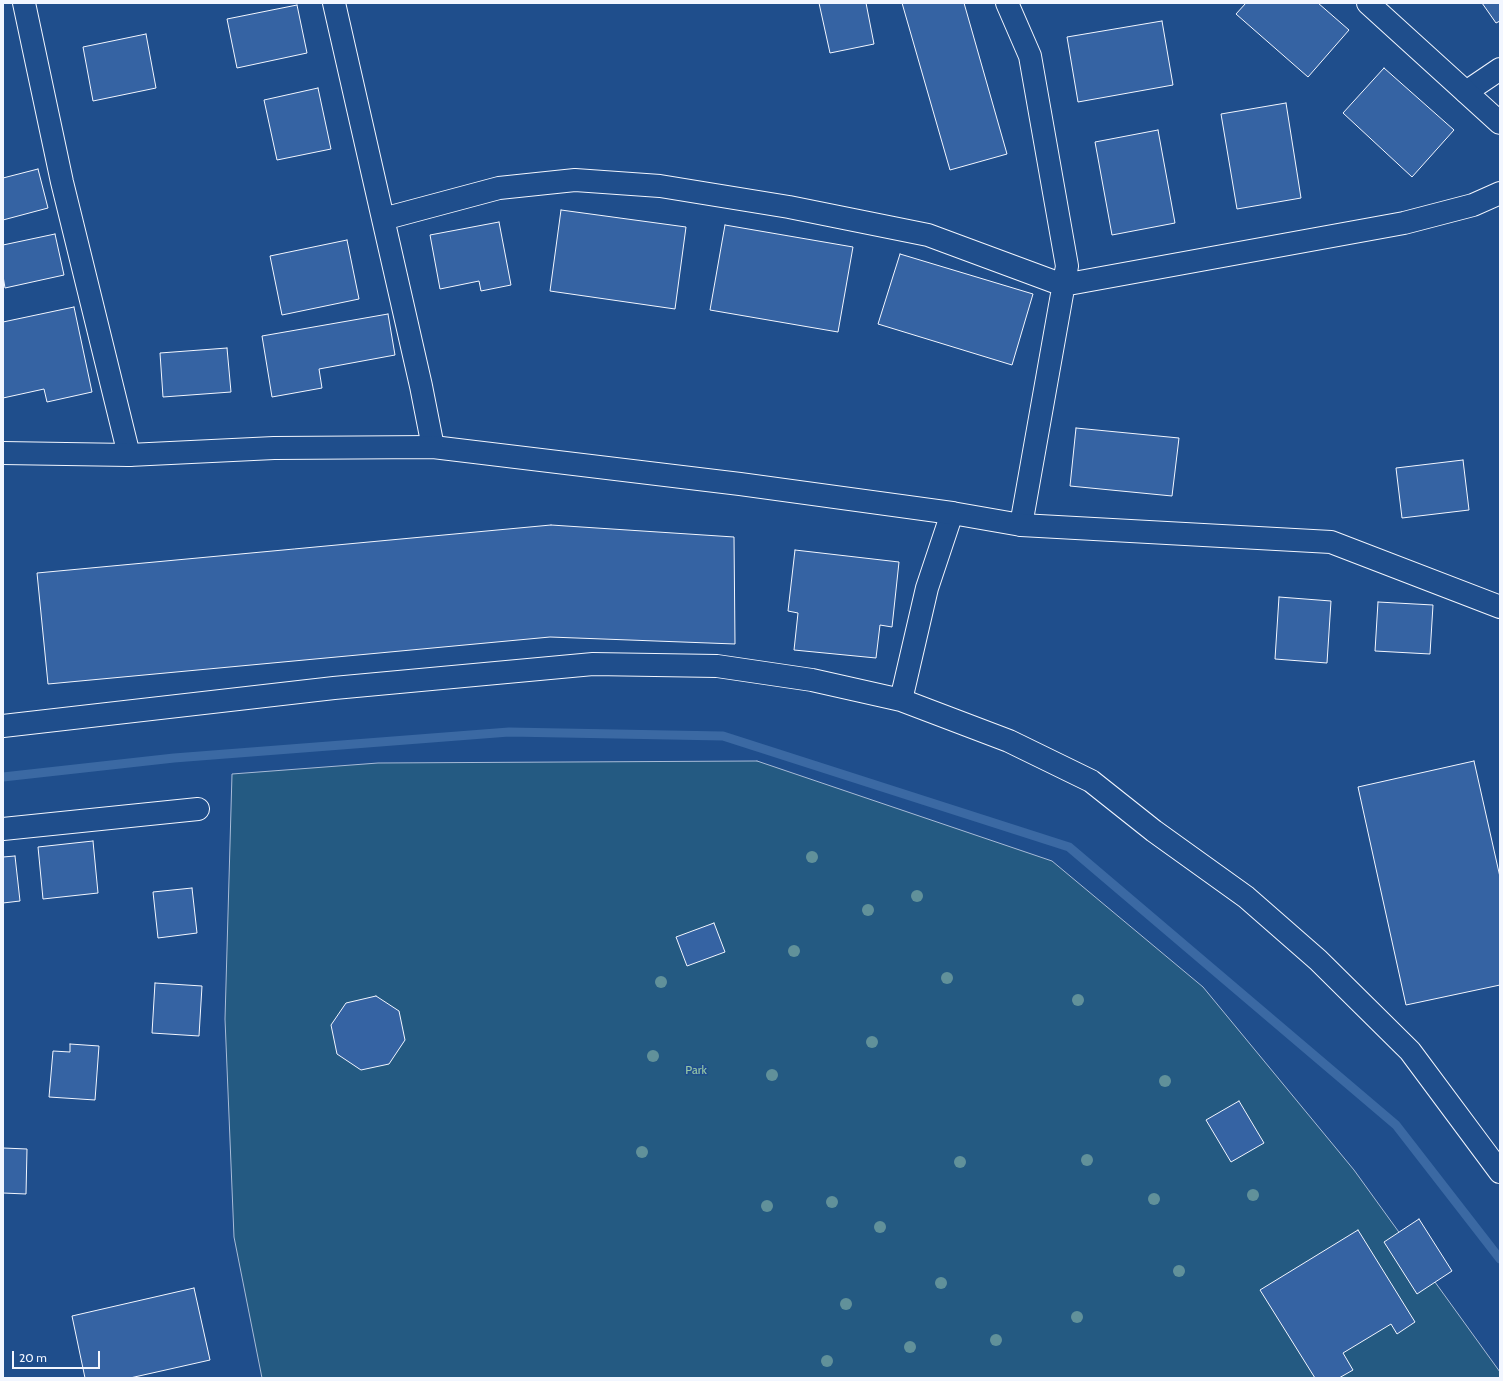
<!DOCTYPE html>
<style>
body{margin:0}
#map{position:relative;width:1503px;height:1381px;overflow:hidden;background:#1f4e8c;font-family:Cabin,sans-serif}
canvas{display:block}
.frame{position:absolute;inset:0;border:4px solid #f2f6ff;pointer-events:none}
.scale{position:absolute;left:12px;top:1351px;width:88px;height:18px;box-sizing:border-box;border:2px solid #f2f6ff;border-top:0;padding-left:5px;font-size:12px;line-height:14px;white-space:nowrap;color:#f2f6ff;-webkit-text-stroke:3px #1f4e8c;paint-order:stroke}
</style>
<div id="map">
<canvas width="1503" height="1381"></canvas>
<div class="frame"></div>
<div class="scale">20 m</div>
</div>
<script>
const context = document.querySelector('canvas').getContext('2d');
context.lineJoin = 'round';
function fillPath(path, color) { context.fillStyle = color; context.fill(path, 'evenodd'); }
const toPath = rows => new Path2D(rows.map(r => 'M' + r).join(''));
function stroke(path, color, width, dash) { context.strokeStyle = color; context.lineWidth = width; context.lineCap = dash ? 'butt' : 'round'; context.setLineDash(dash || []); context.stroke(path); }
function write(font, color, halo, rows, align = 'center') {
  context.font = font + ' Cabin,sans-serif'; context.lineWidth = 3; context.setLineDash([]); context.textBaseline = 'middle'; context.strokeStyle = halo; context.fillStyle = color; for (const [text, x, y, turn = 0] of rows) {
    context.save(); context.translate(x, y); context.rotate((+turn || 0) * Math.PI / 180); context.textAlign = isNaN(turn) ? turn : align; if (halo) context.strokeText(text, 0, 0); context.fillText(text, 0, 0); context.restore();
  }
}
const green = toPath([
 [757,761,1052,861,1203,987,1354,1170,1500,1372,1500,1378,262,1378,234,1237,225,1019,232,774,378,763,757,761]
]);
fillPath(green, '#245a82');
stroke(green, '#a8bbd7', 1);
stroke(toPath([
 [3,777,174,758,509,732,723,736,1069,847,1396,1125,1500,1259]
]), '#3b69a3', 9);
const building = toPath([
 [819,3,866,3,874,44,830,53,819,3],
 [902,3,964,3,1007,154,950,170,902,3],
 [1246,3,1318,3,1349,30,1308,77,1236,14,1246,3],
 [1482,3,1500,3,1500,21,1496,23,1482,3],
 [297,5,307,53,237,68,227,19,297,5],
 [1162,21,1173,85,1078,102,1067,37,1162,21],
 [146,34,156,88,93,101,83,47,146,34],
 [1384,68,1454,130,1412,177,1343,113,1384,68],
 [318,88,331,149,277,160,264,100,318,88],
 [1286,103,1301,198,1237,209,1221,114,1286,103],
 [1158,130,1175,223,1112,235,1095,142,1158,130],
 [38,169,48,208,3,220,3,178,38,169],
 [561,210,686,227,675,309,550,291,561,210],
 [499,222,511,285,481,291,479,281,440,289,430,235,499,222],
 [725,225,853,247,838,332,710,310,725,225],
 [55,234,64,275,5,288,3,276,3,245,55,234],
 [347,240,359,299,282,315,270,256,347,240],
 [900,254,1033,294,1012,365,878,324,900,254],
 [74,307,92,392,47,402,44,389,3,398,3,322,74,307],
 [388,314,395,355,319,369,322,388,272,397,262,336,388,314],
 [227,348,231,392,163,397,160,353,227,348],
 [1076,428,1179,438,1172,496,1070,486,1076,428],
 [1463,460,1469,510,1402,518,1396,468,1463,460],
 [551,525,734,537,735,644,550,637,48,684,37,573,551,525],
 [795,550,899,562,892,627,880,625,876,658,794,650,798,613,788,611,795,550],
 [1279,597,1331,601,1327,663,1275,659,1279,597],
 [1378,602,1433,605,1430,654,1375,651,1378,602],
 [1474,761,1500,877,1500,985,1406,1005,1358,787,1474,761],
 [93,841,98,893,43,899,38,847,93,841],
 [15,856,20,901,3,903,3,857,15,856],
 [192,888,197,933,158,938,153,892,192,888],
 [714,923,725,952,687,966,676,937,714,923],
 [155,983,202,986,199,1036,152,1033,155,983],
 [376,996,399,1011,405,1040,389,1064,361,1070,337,1054,331,1025,346,1003,376,996],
 [70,1044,99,1046,95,1100,49,1097,53,1051,70,1052,70,1044],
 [1239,1101,1264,1143,1231,1162,1206,1120,1239,1101],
 [3,1148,27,1149,26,1194,3,1193,3,1148],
 [1419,1219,1452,1271,1417,1294,1384,1242,1419,1219],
 [1358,1230,1415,1322,1397,1334,1391,1324,1343,1353,1353,1370,1339,1378,1315,1378,1260,1290,1358,1230],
 [194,1288,210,1360,130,1378,85,1378,72,1316,194,1288]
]);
fillPath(building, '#3563a3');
stroke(building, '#f2f6ff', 1);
const minor = toPath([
 [24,3,62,182,129,455],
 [334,3,421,386,433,447],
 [1007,3,1030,56,1067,266,1021,525],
 [1466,92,1500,69],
 [383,219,499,188,575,180,660,186,789,207,928,235,1063,285,1404,223,1473,205,1500,193],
 [901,700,927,588,952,513],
 [3,726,334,688,593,664,717,666,812,680,901,700,1009,741,1091,781,1154,831,1246,897,1318,960,1410,1051,1500,1172],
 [3,829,198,809]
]);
const tertiary = toPath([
 [1368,3,1500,123],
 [3,453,129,455,274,448,433,447,740,484,952,513,1021,525,1331,542,1500,607]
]);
stroke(minor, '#f2f6ff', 24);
stroke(tertiary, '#f2f6ff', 24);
stroke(minor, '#1f4e8c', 22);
stroke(tertiary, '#1f4e8c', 22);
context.fillStyle = '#61919a';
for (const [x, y] of [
 [812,857],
 [917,896],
 [868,910],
 [794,951],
 [947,978],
 [661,982],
 [1078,1000],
 [872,1042],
 [653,1056],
 [772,1075],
 [1165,1081],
 [642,1152],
 [1087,1160],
 [960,1162],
 [1253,1195],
 [1154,1199],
 [832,1202],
 [767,1206],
 [880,1227],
 [1179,1271],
 [941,1283],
 [846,1304],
 [1077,1317],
 [996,1340],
 [910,1347],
 [827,1361]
]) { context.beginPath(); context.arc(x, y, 6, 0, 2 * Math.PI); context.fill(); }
write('12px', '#97c8a6', '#1f4e8c', [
 ["Park",696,1070]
]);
</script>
